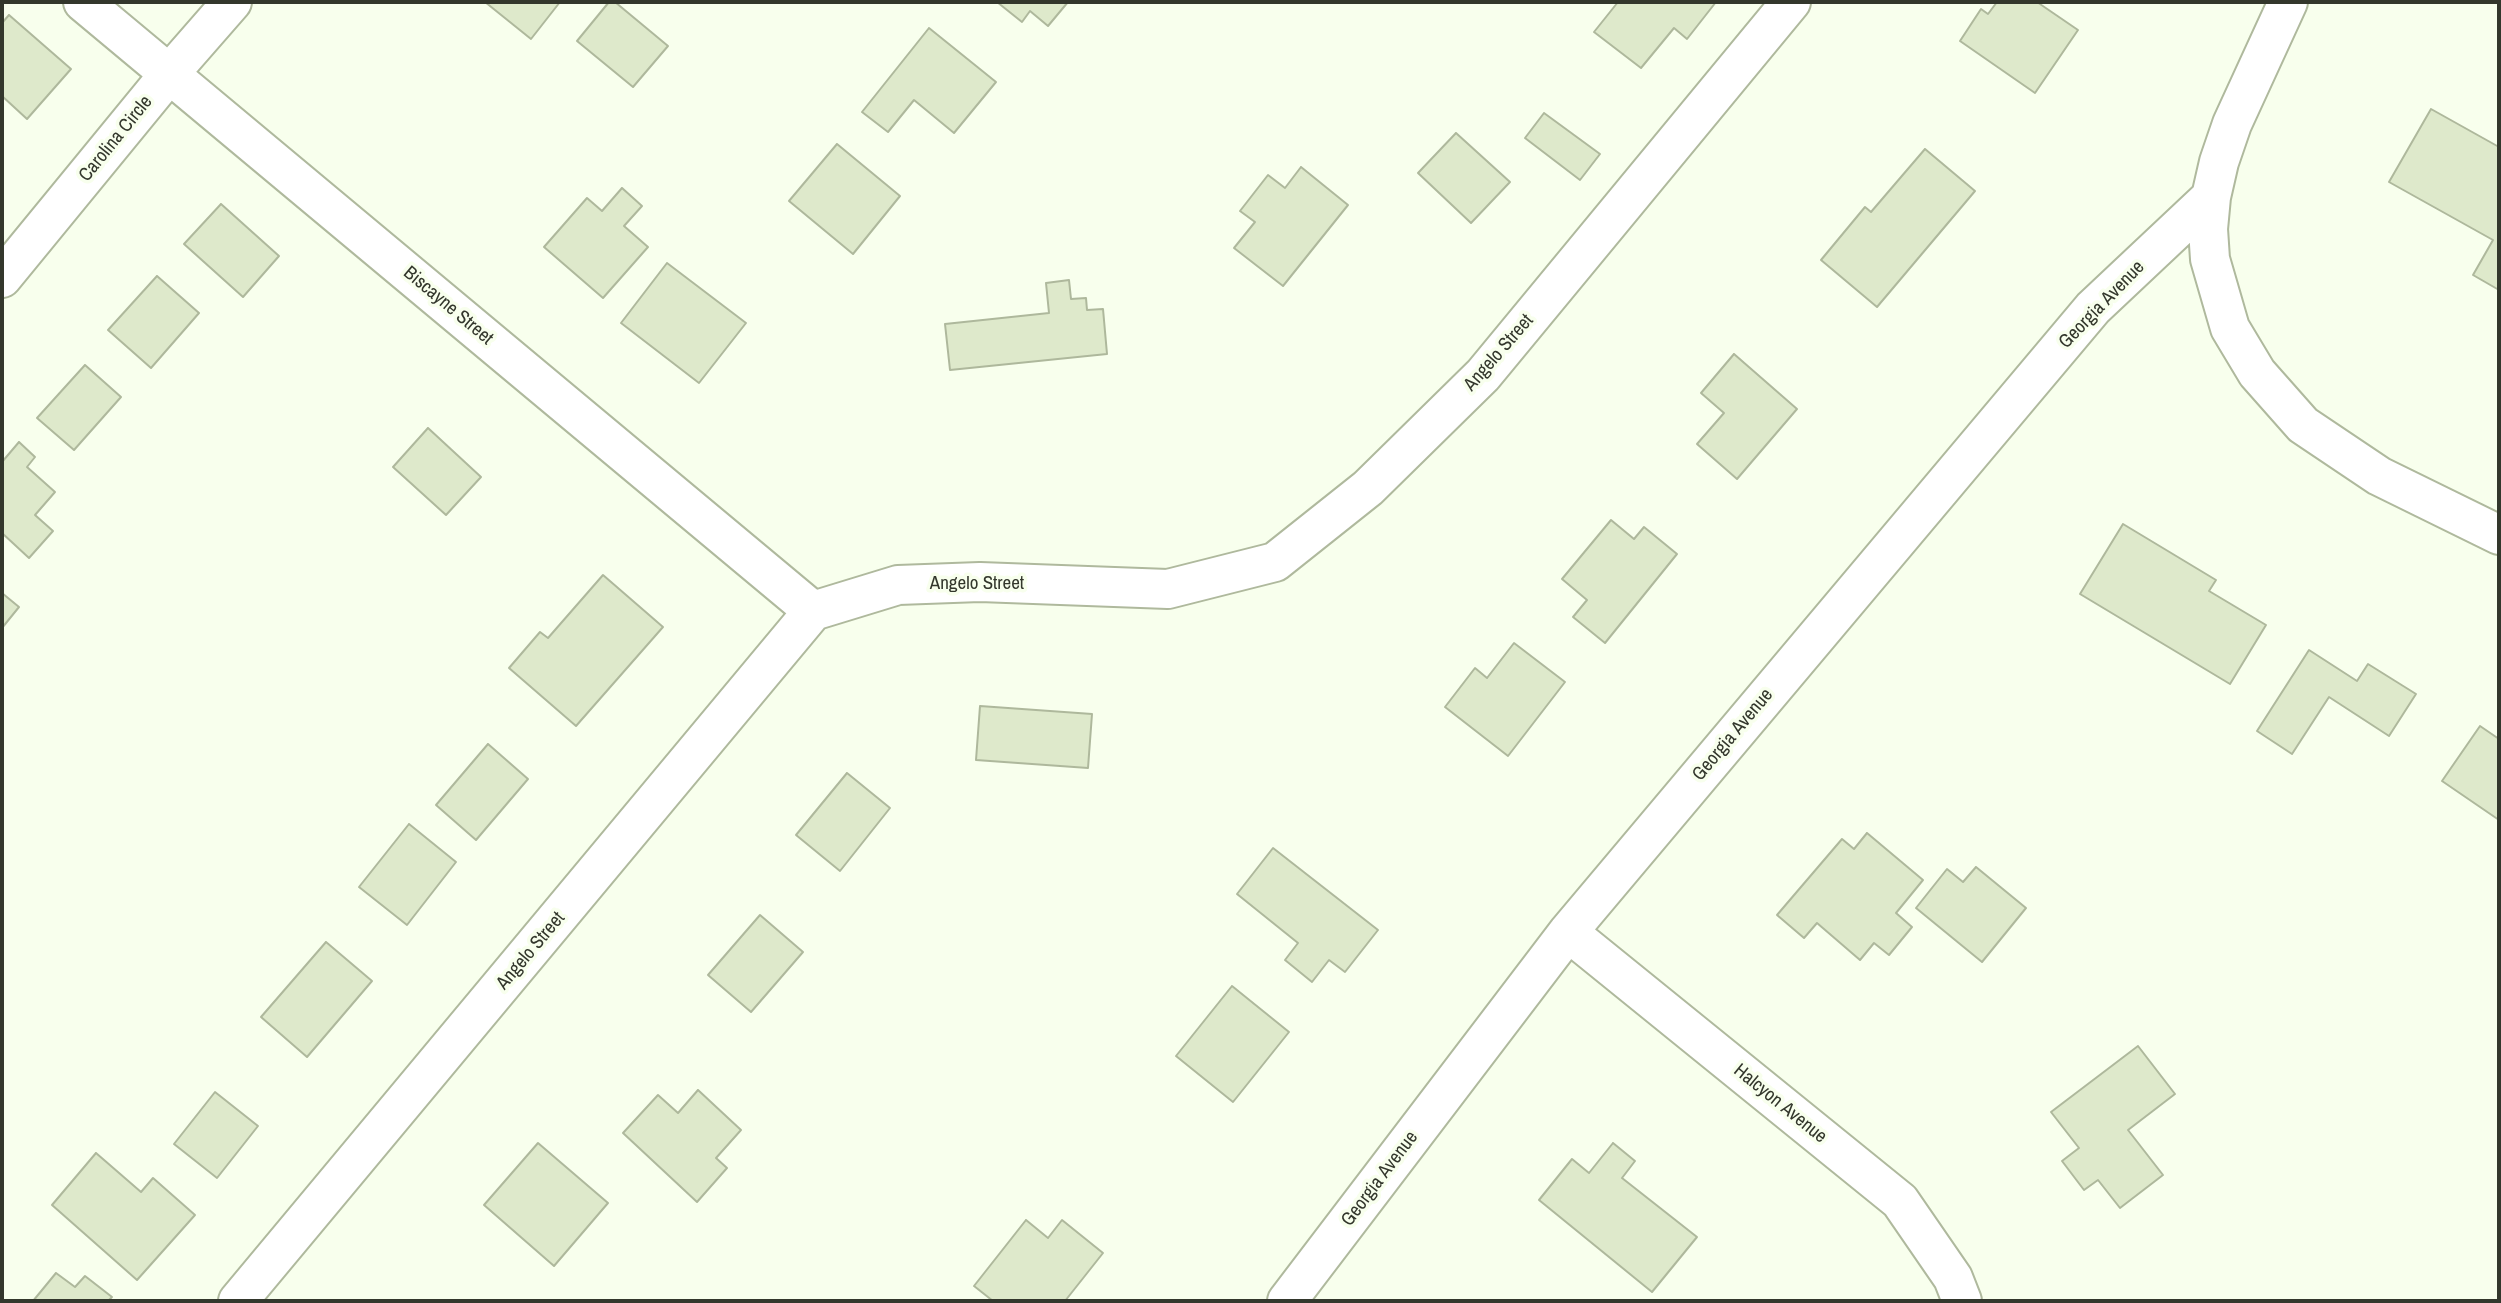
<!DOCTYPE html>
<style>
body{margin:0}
#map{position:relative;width:2501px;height:1303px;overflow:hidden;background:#f8ffed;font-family:"Archivo Narrow",sans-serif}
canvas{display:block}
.frame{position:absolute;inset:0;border:4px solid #33372c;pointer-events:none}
</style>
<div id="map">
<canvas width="2501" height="1303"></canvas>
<div class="frame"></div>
</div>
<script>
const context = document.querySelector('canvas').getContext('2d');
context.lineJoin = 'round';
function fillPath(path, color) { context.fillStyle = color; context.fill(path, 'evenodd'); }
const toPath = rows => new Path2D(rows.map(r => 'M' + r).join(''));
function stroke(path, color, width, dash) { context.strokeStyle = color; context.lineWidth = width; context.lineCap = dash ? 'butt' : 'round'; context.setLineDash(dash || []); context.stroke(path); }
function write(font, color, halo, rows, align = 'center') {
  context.font = font + ' "Archivo Narrow",sans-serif'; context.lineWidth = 7; context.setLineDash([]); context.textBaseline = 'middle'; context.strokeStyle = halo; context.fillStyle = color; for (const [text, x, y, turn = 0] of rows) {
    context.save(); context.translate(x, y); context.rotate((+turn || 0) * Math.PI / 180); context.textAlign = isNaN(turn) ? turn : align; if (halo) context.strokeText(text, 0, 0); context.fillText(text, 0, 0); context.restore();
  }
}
const building = toPath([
 [485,2,560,2,531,39,485,2],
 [609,2,615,2,668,46,633,87,577,41,609,2],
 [997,2,1068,2,1048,26,1030,11,1022,22,997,2],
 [1618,2,1716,2,1687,39,1674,28,1641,68,1594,32,1618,2],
 [1997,2,2037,2,2078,30,2035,93,1960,41,1981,9,1988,14,1997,2],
 [9,15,71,69,27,119,2,96,2,23,9,15],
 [929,28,996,82,954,133,914,100,888,132,862,112,929,28],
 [2431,109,2499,147,2499,290,2473,275,2493,240,2389,182,2431,109],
 [1544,113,1600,154,1580,180,1525,138,1544,113],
 [1456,133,1510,182,1471,223,1418,173,1456,133],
 [837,144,900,196,853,254,789,201,837,144],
 [1925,149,1975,191,1877,307,1821,260,1865,207,1871,212,1925,149],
 [1301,167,1348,205,1283,286,1234,248,1255,222,1240,211,1268,175,1285,188,1301,167],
 [622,188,642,206,624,226,648,247,603,298,544,247,587,198,602,211,622,188],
 [221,204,279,256,243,297,184,244,221,204],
 [667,263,746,323,699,383,621,323,667,263],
 [157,276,199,313,151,368,108,330,157,276],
 [1069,280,1071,299,1086,298,1087,310,1103,309,1107,354,950,370,945,324,1049,313,1046,283,1069,280],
 [1734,354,1797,409,1737,479,1697,444,1724,413,1701,393,1734,354],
 [85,365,121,397,74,450,37,418,85,365],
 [428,428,481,477,446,515,393,467,428,428],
 [19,442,35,457,27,467,55,492,35,515,53,531,29,558,2,533,2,462,19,442],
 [1611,520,1634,539,1644,527,1677,554,1605,643,1573,617,1587,600,1562,579,1611,520],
 [2123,524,2216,580,2209,591,2266,625,2230,684,2080,594,2123,524],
 [603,575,663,627,576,726,509,668,540,632,548,638,603,575],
 [2,593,19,607,2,628,2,593],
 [1514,643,1565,682,1508,756,1445,707,1475,668,1487,678,1514,643],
 [2309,650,2357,681,2368,664,2416,694,2389,736,2329,697,2292,754,2257,731,2309,650],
 [980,706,1092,714,1088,768,976,760,980,706],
 [2480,726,2499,739,2499,820,2442,781,2480,726],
 [488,744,528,779,476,840,436,805,488,744],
 [847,773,890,808,840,871,796,835,847,773],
 [409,824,456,862,407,925,359,887,409,824],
 [1867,833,1923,880,1896,913,1912,927,1889,955,1874,943,1860,960,1817,923,1804,938,1777,915,1842,839,1854,849,1867,833],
 [1273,848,1378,930,1345,972,1329,960,1312,982,1285,960,1298,943,1237,894,1273,848],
 [1976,867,2026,908,1982,962,1916,908,1947,869,1963,882,1976,867],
 [760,915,803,952,751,1012,708,975,760,915],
 [326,942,372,981,307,1057,261,1017,326,942],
 [1232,986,1289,1032,1233,1102,1176,1056,1232,986],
 [2138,1046,2175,1094,2128,1130,2163,1175,2120,1208,2098,1180,2084,1190,2062,1161,2079,1148,2051,1112,2138,1046],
 [698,1090,741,1130,716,1158,727,1168,697,1202,623,1133,658,1095,678,1113,698,1090],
 [215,1092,258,1126,217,1178,174,1144,215,1092],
 [538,1143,608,1203,554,1266,484,1205,538,1143],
 [1613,1143,1635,1161,1622,1178,1697,1237,1652,1292,1539,1200,1572,1159,1589,1173,1613,1143],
 [96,1153,141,1192,153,1178,195,1215,137,1280,52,1205,96,1153],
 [1026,1220,1048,1238,1062,1220,1103,1253,1065,1301,993,1301,974,1286,1026,1220],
 [56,1273,75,1287,85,1276,112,1297,108,1301,33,1301,56,1273]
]);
fillPath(building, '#dee9cb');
stroke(building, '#aeb89c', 2);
const street = toPath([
 [83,2,813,611],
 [2288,2,2232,124,2219,162,2211,197,2208,229,2210,259,2230,328,2257,373,2303,425,2379,476,2499,535],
 [2,278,170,73,232,2],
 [1568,932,1900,1201,1953,1278,1962,1301],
 [238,1301,813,611,898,585,980,582,1168,589,1275,562,1368,488,1483,375,1791,2],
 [1287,1301,1568,932,2093,308,2211,197]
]);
stroke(street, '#afb99d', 42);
stroke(street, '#fff', 38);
write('19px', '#33372c', '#f8ffed', [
 ["Carolina Circle",116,139,-51],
 ["Georgia Avenue",2102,305,-46],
 ["Biscayne Street",448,306,40],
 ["Angelo Street",1499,353,-49],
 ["Angelo Street",977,584],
 ["Georgia Avenue",1733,735,-50],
 ["Angelo Street",531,951,-50],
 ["Halcyon Avenue",1780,1104,39],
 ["Georgia Avenue",1380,1179,-53]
]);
</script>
